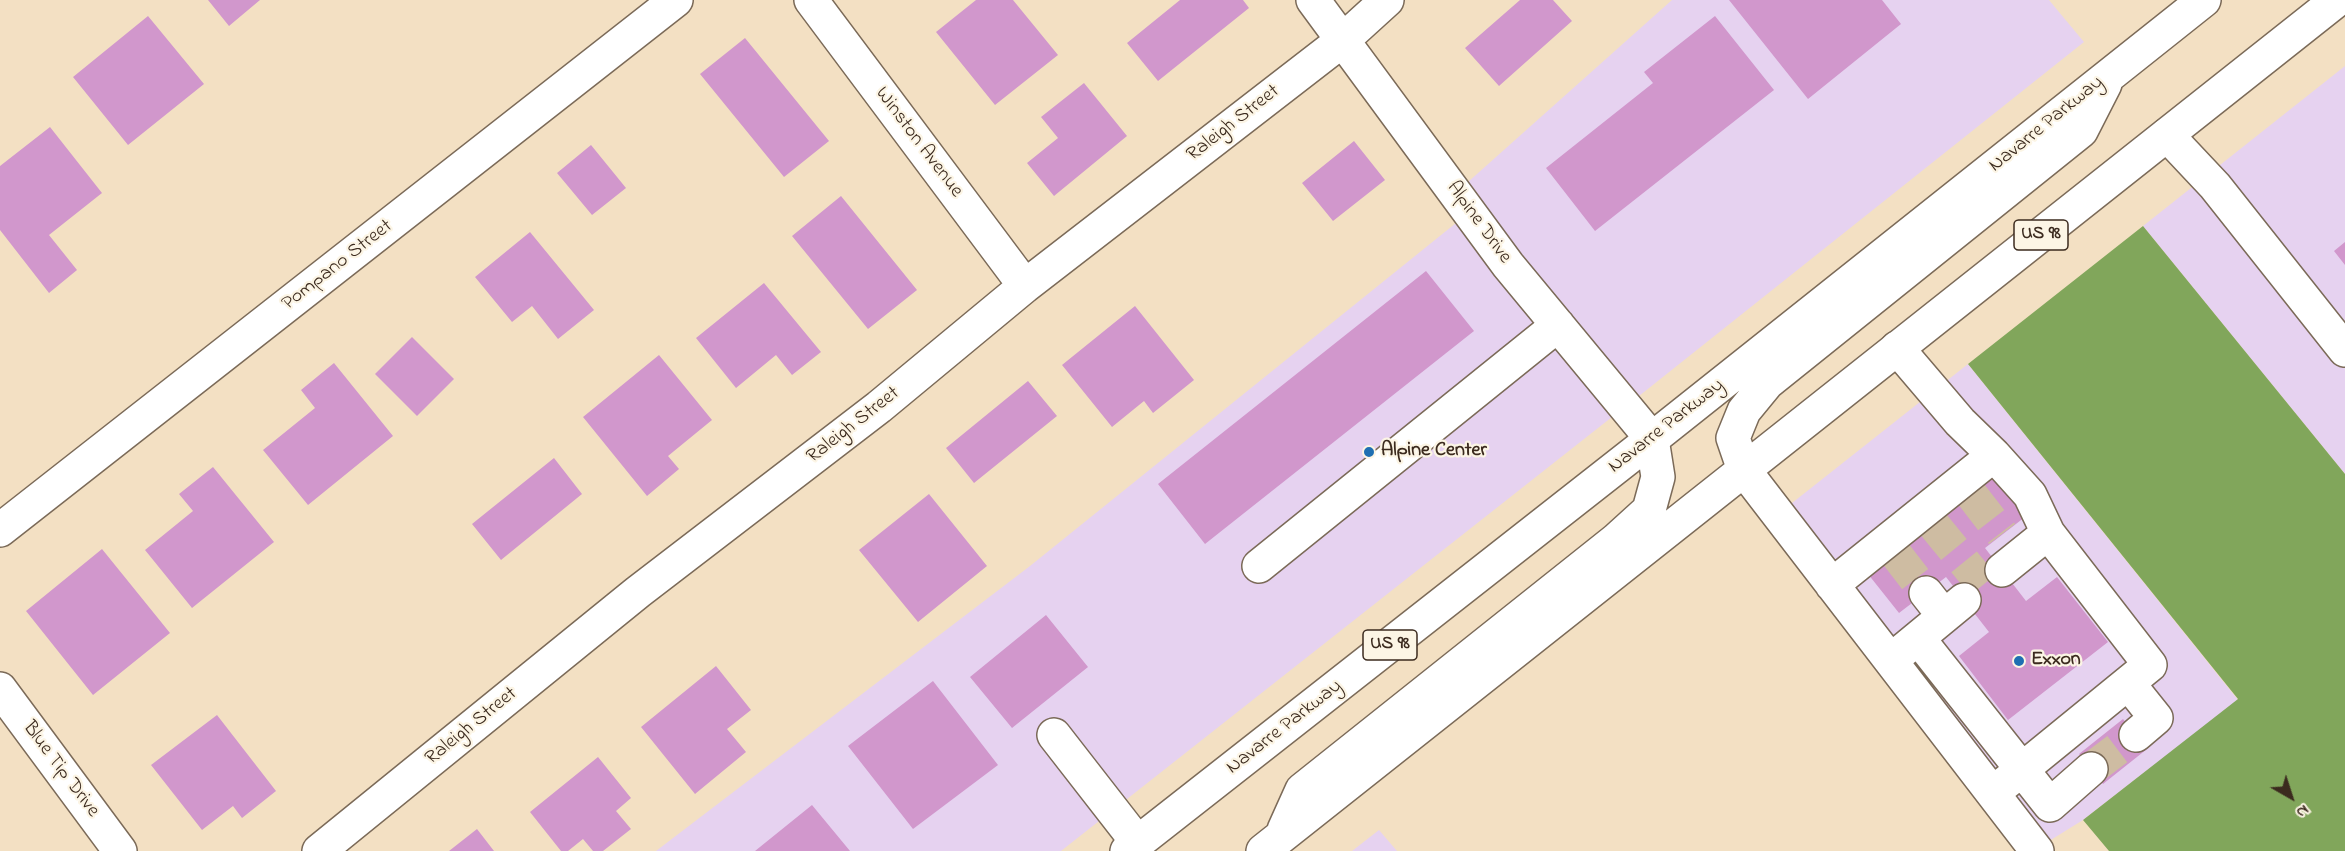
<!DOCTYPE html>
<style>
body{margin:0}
#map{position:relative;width:2345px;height:851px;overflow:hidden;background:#f3e0c3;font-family:"Indie Flower",sans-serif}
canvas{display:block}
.north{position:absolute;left:2261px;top:767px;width:60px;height:60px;-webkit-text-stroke:4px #fcf5e5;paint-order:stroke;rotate:141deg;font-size:16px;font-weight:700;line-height:24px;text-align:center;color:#3b2a1e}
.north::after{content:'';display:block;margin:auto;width:21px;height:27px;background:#3b2a1e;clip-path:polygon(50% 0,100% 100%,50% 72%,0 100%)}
</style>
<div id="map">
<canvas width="2345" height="851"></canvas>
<div class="north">N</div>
</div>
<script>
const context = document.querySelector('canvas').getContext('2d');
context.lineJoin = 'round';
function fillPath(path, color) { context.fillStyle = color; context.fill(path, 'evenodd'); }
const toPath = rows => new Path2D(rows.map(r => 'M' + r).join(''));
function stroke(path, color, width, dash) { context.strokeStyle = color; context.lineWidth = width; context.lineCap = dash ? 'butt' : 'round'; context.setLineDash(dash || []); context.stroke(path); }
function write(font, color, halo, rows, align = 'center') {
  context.font = font + ' "Indie Flower",sans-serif'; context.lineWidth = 4.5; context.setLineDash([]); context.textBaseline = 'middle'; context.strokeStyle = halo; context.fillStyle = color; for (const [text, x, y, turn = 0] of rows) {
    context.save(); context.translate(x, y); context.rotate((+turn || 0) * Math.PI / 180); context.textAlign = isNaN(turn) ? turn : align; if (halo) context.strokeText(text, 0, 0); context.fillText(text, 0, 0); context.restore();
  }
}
fillPath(toPath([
 [1672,0,2049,0,2084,42,1639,396,1522,255,1468,182],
 [2345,66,2345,474,2143,226],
 [1456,223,1494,275,1612,417,1061,851,656,851,1030,566],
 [1968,364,2238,700,2083,820,2033,851,1768,522],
 [1379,830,1397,851,1352,851]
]), '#e6d2f0');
fillPath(toPath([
 [2143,226,2345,474,2345,851,2109,851,2083,820,2238,699,1968,364]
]), '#81a65b');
fillPath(toPath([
 [208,0,260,0,229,26],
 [976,0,1013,0,1058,55,995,105,936,32],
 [1180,0,1243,0,1249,8,1158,81,1127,43],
 [1520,0,1553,0,1572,21,1499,86,1465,48],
 [1729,0,1882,0,1901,24,1808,99],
 [148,16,204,84,128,145,73,77],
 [1715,16,1774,90,1595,231,1546,168,1653,83,1644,72],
 [745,38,829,141,784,177,700,74],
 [1084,83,1127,136,1054,196,1027,163,1058,138,1041,117],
 [50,127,102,193,49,235,77,270,49,293,0,230,0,166],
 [1354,141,1385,180,1333,221,1302,183],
 [591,145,626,188,592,215,557,173],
 [841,196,917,290,868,329,792,236],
 [530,232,594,310,558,339,532,306,512,322,475,277],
 [2345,242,2345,265,2334,251],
 [1426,271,1474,331,1205,544,1158,484],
 [764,283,821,352,792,375,776,355,736,388,696,338],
 [1135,306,1194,380,1153,413,1144,401,1112,427,1062,365],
 [412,337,454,379,417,416,375,374],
 [659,355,712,420,668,456,679,469,647,496,583,417],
 [334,363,393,436,308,505,263,450,315,408,301,390],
 [1028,381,1057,416,974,483,946,448],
 [554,458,582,494,501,560,472,524],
 [213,467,274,542,192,608,145,550,193,511,179,494],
 [2002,470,2034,510,1985,548,2026,601,2057,577,2108,642,2008,720,1959,656,1989,632,1946,577,1899,613,1868,574],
 [929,494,987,566,918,622,859,550],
 [102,549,170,633,93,695,26,611],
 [1046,615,1088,667,1012,728,970,677],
 [716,666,751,710,727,729,746,752,695,794,641,727],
 [933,681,998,765,913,829,848,746],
 [217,715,276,791,242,818,233,806,202,830,151,765],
 [2123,719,2147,749,2103,784,2079,754],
 [598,757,631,798,616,811,631,829,603,851,593,851,583,839,568,851,561,851,530,812],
 [812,805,850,851,755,851],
 [477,829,494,851,449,851]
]), '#d197cc');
stroke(toPath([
 [1971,494,2002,534],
 [1933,524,1983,585],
 [1895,553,1926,593],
 [2091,769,2136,735]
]), '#cebca2', 33, [33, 16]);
const minor = toPath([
 [811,0,1025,286],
 [1313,0,1508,265,1652,439],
 [2167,135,2215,186,2345,350],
 [1897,348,1960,422,1994,455],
 [1744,470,2037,851],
 [0,530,676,0],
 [1259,566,1558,325],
 [2002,570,2048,533],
 [1832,585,1994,455,2030,495,2048,533,2150,665,1993,793],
 [1926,593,1944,616],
 [1918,638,2050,805,2091,769],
 [1901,652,1964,600],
 [2128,683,2156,718,2136,735],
 [0,689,120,851],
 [1054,735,1138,843],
 [319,851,638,592,879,407,1025,286,1343,40,1387,0]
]);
const highway = toPath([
 [1744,470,1733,438,1744,411,1767,383,2081,131,2105,84],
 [1284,830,1302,790,1616,540,1649,510,1658,477,1652,439],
 [1127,851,1652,439,2204,0],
 [1263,851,2337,0]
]);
stroke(minor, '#7b6a58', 36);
stroke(highway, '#7b6a58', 36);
stroke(minor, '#fff', 33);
stroke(highway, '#fff', 33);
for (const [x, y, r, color] of [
 [1369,452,6,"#1f6fb2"],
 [2019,661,6,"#1f6fb2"]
]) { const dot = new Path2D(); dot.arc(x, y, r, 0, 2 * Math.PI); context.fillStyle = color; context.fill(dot); stroke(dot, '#fcf5e5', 2); }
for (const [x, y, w] of [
 [2041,235,54],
 [1390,645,54]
]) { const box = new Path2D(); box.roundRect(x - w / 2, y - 15, w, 30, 4.5); context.fillStyle = '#fcf5e5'; context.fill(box); stroke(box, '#3b2a1e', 1.5); }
write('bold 18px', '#3b2a1e', null, [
 ["US 98",2041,235],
 ["US 98",1390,645]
]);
write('20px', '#3b2a1e', '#fcf5e5', [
 ["Raleigh Street",1234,124,-38],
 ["Navarre Parkway",2047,125,-39],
 ["Winston Avenue",918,143,53],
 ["Alpine Drive",1478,223,54],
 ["Pompano Street",338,266,-38],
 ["Raleigh Street",854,426,-38],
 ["Navarre Parkway",1667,427,-38],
 ["Raleigh Street",472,727,-39],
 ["Navarre Parkway",1285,728,-38],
 ["Blue Tip Drive",60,770,53]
]);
write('bold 20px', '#3b2a1e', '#fcf5e5', [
 ["Alpine Center",1381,452],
 ["Exxon",2031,661]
], 'left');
</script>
